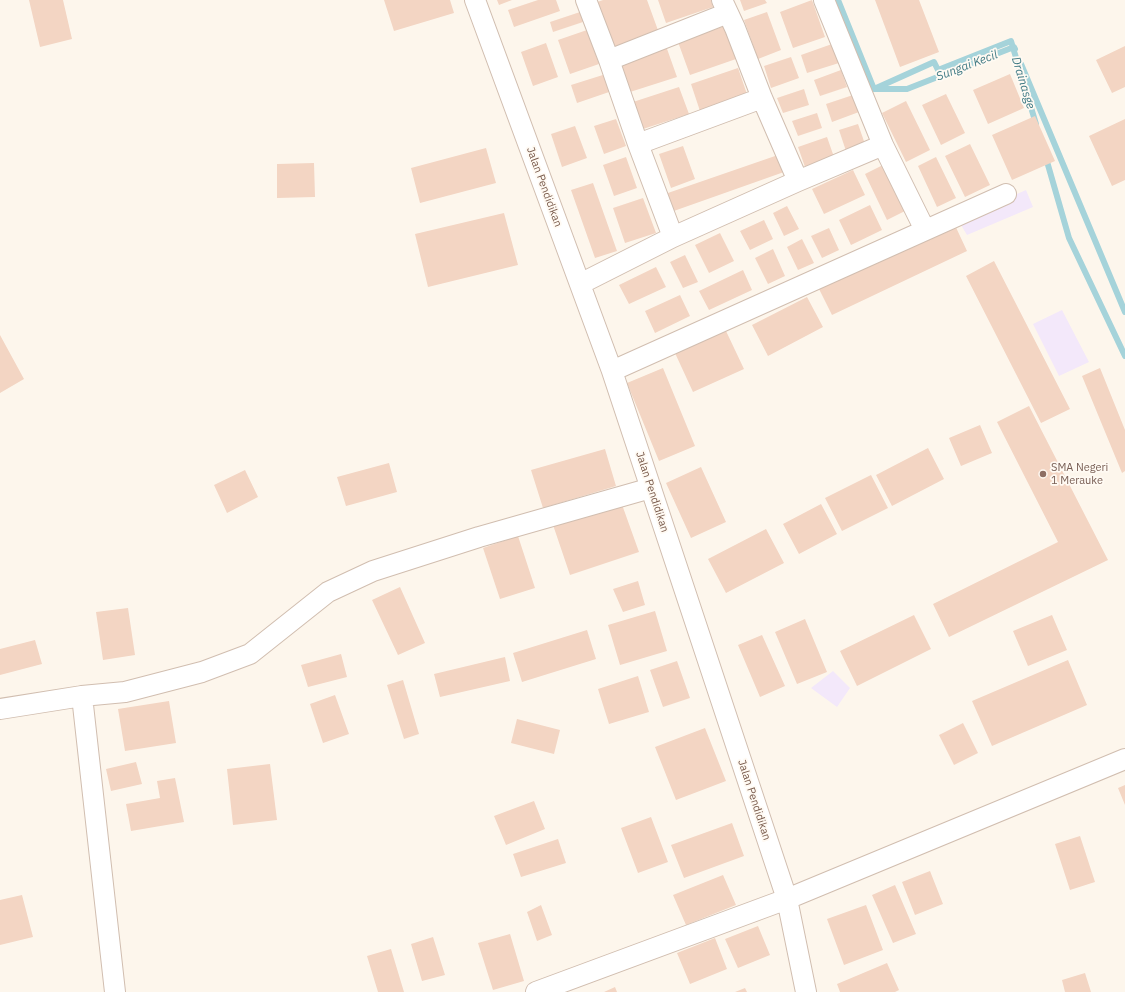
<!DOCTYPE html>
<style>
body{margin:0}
canvas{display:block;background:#fdf6ec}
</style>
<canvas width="1125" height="992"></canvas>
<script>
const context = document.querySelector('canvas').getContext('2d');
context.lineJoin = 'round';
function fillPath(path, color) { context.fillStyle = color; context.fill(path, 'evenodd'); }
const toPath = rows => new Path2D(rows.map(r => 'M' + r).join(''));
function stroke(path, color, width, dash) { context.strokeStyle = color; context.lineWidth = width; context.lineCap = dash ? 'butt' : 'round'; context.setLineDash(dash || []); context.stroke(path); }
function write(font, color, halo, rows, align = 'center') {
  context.font = font + ' "IBM Plex Sans",sans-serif'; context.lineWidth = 3.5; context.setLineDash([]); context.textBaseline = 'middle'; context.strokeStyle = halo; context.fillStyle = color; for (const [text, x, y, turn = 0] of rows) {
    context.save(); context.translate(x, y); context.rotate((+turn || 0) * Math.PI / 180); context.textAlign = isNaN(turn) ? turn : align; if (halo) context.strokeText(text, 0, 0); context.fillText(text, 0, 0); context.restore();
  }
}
fillPath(toPath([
 [1026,190,1033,207,967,235,958,220],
 [1062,310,1089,362,1059,376,1033,324],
 [833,671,850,688,837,707,811,688]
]), '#f3e8fa');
stroke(toPath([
 [838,0,874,89,934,62,938,70,1011,41,1036,124],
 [1021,64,1125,312],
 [876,89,907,89,1014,47,1015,49],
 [1046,158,1069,238,1125,356]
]), '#a5d3da', 6);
fillPath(toPath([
 [29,0,63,0,72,39,40,47],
 [384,0,450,0,454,13,394,31],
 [497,0,512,0,499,5],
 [538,0,556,0,560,11,514,27,508,10],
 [603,0,647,0,659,33,613,48,597,2],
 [658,0,711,0,713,7,666,23],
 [740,0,765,0,767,3,744,11],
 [812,0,825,37,793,48,780,12],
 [875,0,919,0,939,52,900,67],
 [580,12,583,22,553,32,550,22],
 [767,12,781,50,758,59,744,20],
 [725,26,736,59,690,75,678,42],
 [587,30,599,64,570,74,558,40],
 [546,43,558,77,533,86,521,52],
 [832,44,839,63,807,73,801,55],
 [666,46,677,77,630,92,620,62],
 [1125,46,1125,87,1112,93,1096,60],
 [791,57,799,78,771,88,764,66],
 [738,68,748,97,701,114,691,84],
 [841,70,847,87,820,96,814,80],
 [606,74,612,91,577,103,571,85],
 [1010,74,1024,108,988,124,973,90],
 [679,87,689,114,643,129,633,102],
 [804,89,809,105,783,113,777,98],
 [946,94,965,133,941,145,922,105],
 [853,95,859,112,832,122,826,104],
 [906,101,930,150,906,162,882,113],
 [817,113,822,128,798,136,792,121],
 [1035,116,1055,161,1012,180,992,135],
 [616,119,626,146,604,154,594,126],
 [1125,119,1125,180,1112,186,1089,136],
 [858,124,866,147,847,154,839,130],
 [575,126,587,158,562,167,551,134],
 [827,137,834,157,805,167,798,147],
 [970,144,990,185,965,197,945,156],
 [683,146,695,179,671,188,659,154],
 [486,148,496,183,420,203,411,168],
 [778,155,784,172,671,212,665,194],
 [626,157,637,188,614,196,603,165],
 [936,157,956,198,937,207,918,166],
 [314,163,315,197,277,198,277,164],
 [883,165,905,211,887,220,865,174],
 [853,170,865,195,824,214,812,189],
 [593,183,617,251,595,258,571,190],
 [643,198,656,233,625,243,613,208],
 [870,205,882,230,851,245,839,220],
 [787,206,799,229,784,236,773,213],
 [504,213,518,265,428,287,415,234],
 [764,220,773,239,750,250,740,231],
 [953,221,967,251,832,315,817,285],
 [829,228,839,250,822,258,811,236],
 [720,233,734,261,709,273,695,245],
 [802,239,814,263,798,270,787,247],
 [773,249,785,276,768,284,755,258],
 [685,255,698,282,683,288,670,262],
 [994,261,1070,409,1041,423,966,276],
 [656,267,666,287,629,304,619,285],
 [743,270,752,290,709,310,699,291],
 [680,295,690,316,655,333,645,311],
 [807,297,823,327,768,356,752,325],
 [726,331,744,369,693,392,675,353],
 [0,335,24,379,0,393],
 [663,368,695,446,659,461,627,383],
 [1100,368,1125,430,1125,471,1122,473,1082,376],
 [1029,406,1108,560,949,637,933,604,1058,542,997,422],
 [980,425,992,453,961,466,949,438],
 [928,448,944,479,892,506,876,475],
 [605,449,616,486,543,508,531,470],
 [389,463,397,492,346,506,337,477],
 [701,467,726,522,691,538,666,483],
 [245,470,258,497,227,513,214,485],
 [871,475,888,508,842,531,825,498],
 [620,499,639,552,570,575,552,522],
 [821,504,837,534,799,554,783,524],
 [766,529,784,563,726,593,708,559],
 [518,536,535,588,500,599,483,548],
 [638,581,645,605,623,612,613,589],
 [400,587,425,643,398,655,372,600],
 [128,608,135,655,103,660,96,612],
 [655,611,667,651,620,665,608,625],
 [914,615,931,649,857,686,840,651],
 [1052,615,1067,650,1028,666,1013,631],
 [805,619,827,672,797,684,775,632],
 [587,630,596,659,522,682,513,653],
 [762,635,785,686,760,697,738,645],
 [35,640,42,664,0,675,0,649],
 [341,654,347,677,308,687,301,665],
 [505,657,510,681,440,697,434,674],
 [1068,660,1087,705,992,746,972,701],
 [677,661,690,698,663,707,650,670],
 [638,676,649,712,609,724,598,689],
 [403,680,419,734,404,739,387,685],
 [335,695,349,734,323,743,310,704],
 [169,701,176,743,125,751,118,709],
 [517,719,560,730,554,754,511,743],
 [963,723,978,753,954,765,939,735],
 [705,728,726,781,676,800,655,747],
 [136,762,142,784,111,791,106,769],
 [270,764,277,820,233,825,227,769],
 [175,778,184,822,131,831,126,804,160,798,157,781],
 [1125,785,1125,805,1118,788],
 [534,801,545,829,506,845,494,816],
 [651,817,668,862,638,873,621,828],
 [732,823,744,856,684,878,671,845],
 [1080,836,1095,882,1070,890,1055,844],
 [558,839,566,863,521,877,513,854],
 [930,871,943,904,915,915,902,882],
 [723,875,736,905,686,925,673,895],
 [895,885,916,934,893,943,872,895],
 [22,895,33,937,0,945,0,900],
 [541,905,552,935,537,941,527,912],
 [866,905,883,950,844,965,827,919],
 [758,926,770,955,738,968,725,939],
 [510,934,524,981,493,990,478,943],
 [433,937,445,975,422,981,411,944],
 [715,938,727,969,690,984,677,953],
 [391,949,404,992,378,992,367,956],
 [887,963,899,990,895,992,840,992,837,984],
 [1085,973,1091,992,1065,992,1062,980],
 [615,987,617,992,604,992],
 [745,988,747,992,735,992]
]), '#f3d5c3');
const minor = toPath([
 [475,0,612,371,787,899,806,992],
 [586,0,609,60,638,144,673,237],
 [722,0,735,28,762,98,798,181],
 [824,0,883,145,925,230],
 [609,60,728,13],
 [638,144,762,98],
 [580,284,673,237,798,181,883,145],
 [612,371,1006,194],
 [82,696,115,992],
 [0,709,82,696,125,692,202,672,250,654,328,592,373,571,479,537,651,488],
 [536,992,787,899,1125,759]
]);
stroke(minor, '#d1beb0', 22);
stroke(minor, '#fff', 20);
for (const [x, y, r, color] of [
 [1043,474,4,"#8d6e63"]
]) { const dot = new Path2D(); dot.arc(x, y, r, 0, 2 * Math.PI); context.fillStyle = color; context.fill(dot); stroke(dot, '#fffaf3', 1.5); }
write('11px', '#7a5c4d', '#fffaf3', [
 ["Jalan Pendidikan",544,187,70],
 ["Jalan Pendidikan",652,492,72],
 ["Jalan Pendidikan",754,800,72]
]);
write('11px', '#785e54', '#fffaf3', [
 ["SMA Negeri",1051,468],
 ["1 Merauke",1051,481]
], 'left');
write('italic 12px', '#437c86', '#fffaf3', [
 ["Sungai Kecil",967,66,-21],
 ["Drainasge",1023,83,73]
]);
</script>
